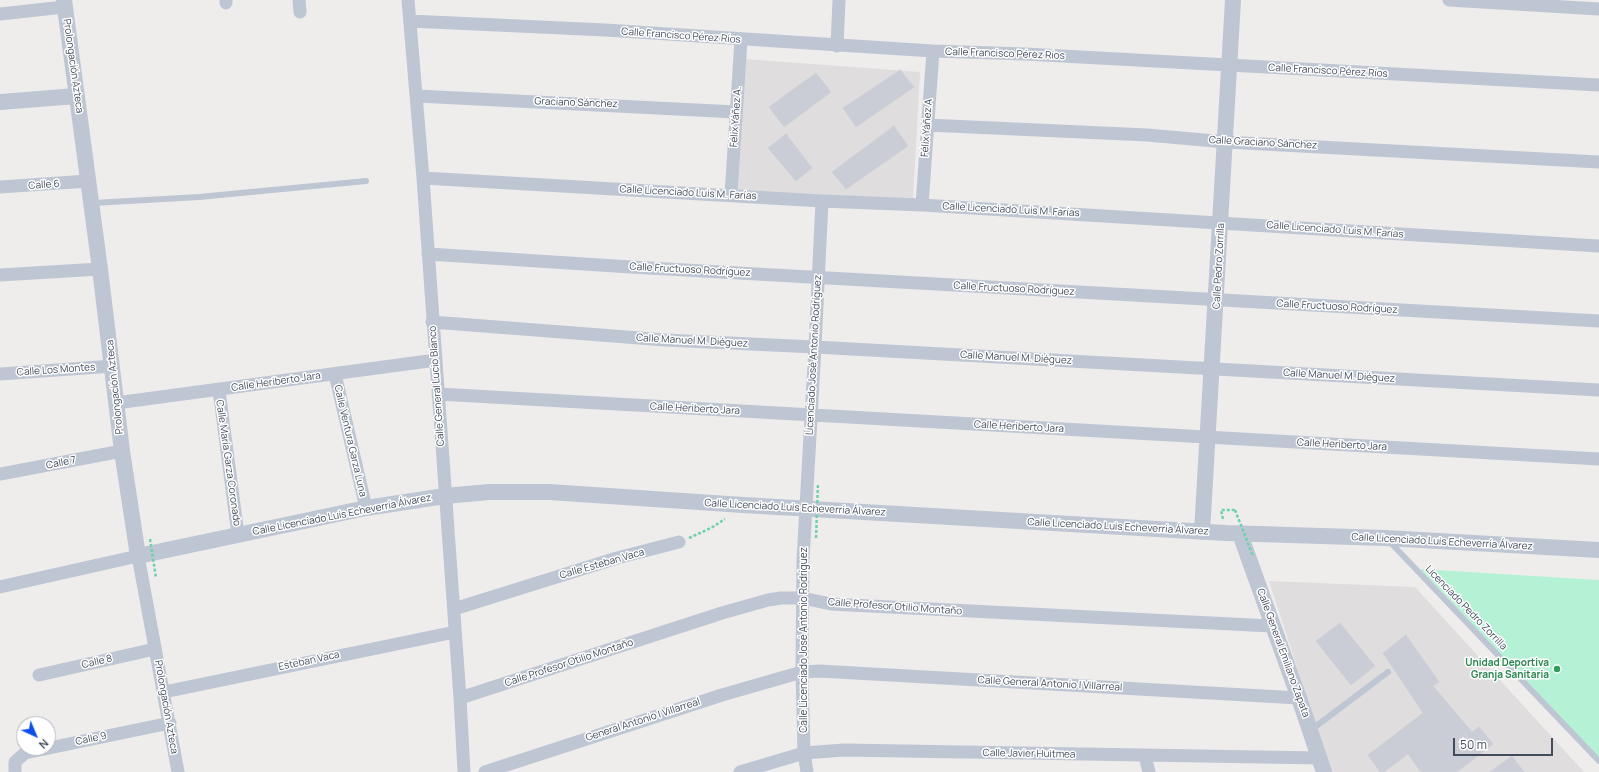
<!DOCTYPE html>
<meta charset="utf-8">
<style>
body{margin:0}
#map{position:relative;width:1599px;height:772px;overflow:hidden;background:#efecec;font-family:Manrope,sans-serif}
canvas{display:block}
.north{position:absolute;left:16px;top:716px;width:40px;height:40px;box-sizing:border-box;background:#fff;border:1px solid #b4b7bd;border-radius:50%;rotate:136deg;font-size:11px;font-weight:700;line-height:16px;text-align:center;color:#434c5b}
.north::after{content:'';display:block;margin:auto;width:14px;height:18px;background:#0b4eea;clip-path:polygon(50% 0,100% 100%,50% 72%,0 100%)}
.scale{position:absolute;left:1453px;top:738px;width:100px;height:18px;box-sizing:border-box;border:2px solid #434c5b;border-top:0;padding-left:5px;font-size:12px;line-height:14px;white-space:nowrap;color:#434c5b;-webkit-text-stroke:3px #fff;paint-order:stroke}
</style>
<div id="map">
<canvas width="1599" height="772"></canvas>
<div class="north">N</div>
<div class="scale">50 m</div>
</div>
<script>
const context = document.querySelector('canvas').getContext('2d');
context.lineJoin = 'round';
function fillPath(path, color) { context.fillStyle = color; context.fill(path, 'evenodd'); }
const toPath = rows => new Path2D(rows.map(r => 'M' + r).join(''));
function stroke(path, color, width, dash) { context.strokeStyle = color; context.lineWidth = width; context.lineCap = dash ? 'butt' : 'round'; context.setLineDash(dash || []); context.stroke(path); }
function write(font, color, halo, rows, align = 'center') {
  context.font = font + ' Manrope,sans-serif'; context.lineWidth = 3; context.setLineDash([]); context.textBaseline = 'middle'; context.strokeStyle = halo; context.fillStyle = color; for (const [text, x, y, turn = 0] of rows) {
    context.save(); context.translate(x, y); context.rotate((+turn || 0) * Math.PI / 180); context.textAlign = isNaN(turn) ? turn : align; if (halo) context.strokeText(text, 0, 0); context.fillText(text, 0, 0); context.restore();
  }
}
fillPath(toPath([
 [745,59,920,72,913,199,738,192],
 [1269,581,1415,587,1584,772,1331,772]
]), '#e0ddde');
fillPath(toPath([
 [1420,569,1599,580,1599,758]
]), '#b5f2d5');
const building = toPath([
 [900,70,914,87,856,127,843,108,900,70],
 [816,73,831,92,784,127,769,107,816,73],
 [894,126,908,146,846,189,832,172,894,126],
 [786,134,812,168,796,181,768,148,786,134],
 [1340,623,1375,666,1351,685,1316,641,1340,623],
 [1406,635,1439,682,1433,686,1472,732,1479,727,1493,744,1457,772,1421,772,1408,754,1384,772,1380,772,1368,755,1423,713,1383,653,1406,635],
 [1512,756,1524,772,1490,772,1512,756]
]);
fillPath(building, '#cacdd5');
stroke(building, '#cfd1d9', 1);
stroke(toPath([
 [1223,519,1221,510,1235,510],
 [689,538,711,528,725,519]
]), '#6bd2ad', 2.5, [3, 2]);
stroke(toPath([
 [93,203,199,197,366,181],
 [1389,541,1599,761],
 [1311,730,1388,672]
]), '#bec6d3', 6);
stroke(toPath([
 [226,0,226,3],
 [299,0,300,12],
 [408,0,423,178,460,698,464,772],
 [1449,0,1599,9],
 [0,14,64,7],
 [410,21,605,30,933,51,1025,54,1599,85],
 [837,46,839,0],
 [417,96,736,112],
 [927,125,1147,135,1226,142,1599,162],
 [423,178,822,201,922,205,1599,246],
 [0,187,88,181],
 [731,195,741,40],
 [922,205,933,51],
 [428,254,631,267,1599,321],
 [0,275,100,269],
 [432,322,665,340,815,347,1599,390],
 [0,374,113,366],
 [335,374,366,508],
 [219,390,238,535],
 [438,394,1599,459],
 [116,403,436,360],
 [0,474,122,451],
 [0,587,138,556,178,772],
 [454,609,617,558,679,542],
 [39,675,155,649],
 [164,692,455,632],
 [460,698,722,613,768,600,781,598,802,598,831,604,850,605,1272,626],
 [1145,756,1149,772],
 [15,772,15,762,25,753,170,723],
 [485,772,722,695,802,672,819,671,1299,698],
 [740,772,804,753,844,750,1320,758],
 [807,772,804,753,802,672,803,560,815,347,822,201]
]), '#bec6d3', 13);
stroke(toPath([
 [64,0,100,269,122,451,138,556,366,508,445,496,489,492,549,492,743,505,1226,533,1385,538,1599,550],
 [0,102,76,96],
 [1202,532,1233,0],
 [1240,534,1299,698,1324,772]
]), '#bec6d3', 16);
stroke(toPath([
 [1235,510,1253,556],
 [816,538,818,483],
 [150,539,156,578]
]), '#6bd2ad', 2.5, [3, 2]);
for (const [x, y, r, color] of [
 [1557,669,4,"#2e9e5b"]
]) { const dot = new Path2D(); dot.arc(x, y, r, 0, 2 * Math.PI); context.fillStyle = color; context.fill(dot); stroke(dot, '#fff', 1.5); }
write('10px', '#434c5b', '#fff', [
 ["Calle Francisco Pérez Ríos",681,36,4],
 ["Calle Francisco Pérez Ríos",1005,54,2],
 ["Prolongación Azteca",73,66,82],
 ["Calle Francisco Pérez Ríos",1328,71,3],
 ["Graciano Sánchez",576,103,2],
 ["Félix Yáñez A.",736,117,-86],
 ["Félix Yáñez A",927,128,-86],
 ["Calle Graciano Sánchez",1263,143,3],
 ["Calle 6",44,185,-4],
 ["Calle Licenciado Luis M. Farías",688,193,3],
 ["Calle Licenciado Luis M. Farías",1011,210,3],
 ["Calle Licenciado Luis M. Farías",1335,230,4],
 ["Calle Pedro Zorrilla",1219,266,-87],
 ["Calle Fructuoso Rodríguez",690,270,3],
 ["Calle Fructuoso Rodríguez",1014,289,3],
 ["Calle Fructuoso Rodríguez",1337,307,3],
 ["Calle Manuel M. Diéguez",692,341,3],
 ["Licenciado José Antonio Rodríguez",814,355,-87],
 ["Calle Manuel M. Diéguez",1016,358,3],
 ["Calle Los Montes",56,370,-4],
 ["Calle Manuel M. Diéguez",1339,376,3],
 ["Calle Heriberto Jara",276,382,-8],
 ["Calle General Lucio Blanco",437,386,-94],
 ["Prolongación Azteca",115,387,-96],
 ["Calle Heriberto Jara",695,409,3],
 ["Calle Heriberto Jara",1019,427,3],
 ["Calle Ventura Garza Luna",350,441,77],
 ["Calle Heriberto Jara",1342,445,3],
 ["Calle 7",61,463,-11],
 ["Calle María Garza Coronado",228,463,82],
 ["Calle Licenciado Luis Echeverría Álvarez",795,508,3],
 ["Calle Licenciado Luis Echeverría Álvarez",342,515,-11],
 ["Calle Licenciado Luis Echeverría Álvarez",1118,527,3],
 ["Calle Licenciado Luis Echeverría Álvarez",1442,542,3],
 ["Calle Esteban Vaca",602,564,-16],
 ["Calle Profesor Otilio Montaño",895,607,4],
 ["Licenciado Pedro Zorrilla",1466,608,46],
 ["Calle Licenciado José Antonio Rodríguez",804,640,-90],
 ["Calle General Emiliano Zapata",1283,653,70],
 ["Esteban Vaca",309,661,-12],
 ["Calle 8",97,662,-13],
 ["Calle Profesor Otilio Montaño",569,663,-18],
 ["Calle General Antonio I Villarreal",1050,684,3],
 ["Prolongación Azteca",166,707,80],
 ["General Antonio I Villarreal",643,720,-18],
 ["Calle 9",91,739,-12],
 ["Calle Javier Huitmea",1029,754,1]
]);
write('bold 10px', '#27864d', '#fff', [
 ["Unidad Deportiva",1549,663],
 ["Granja Sanitaria",1549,675]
], 'right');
</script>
